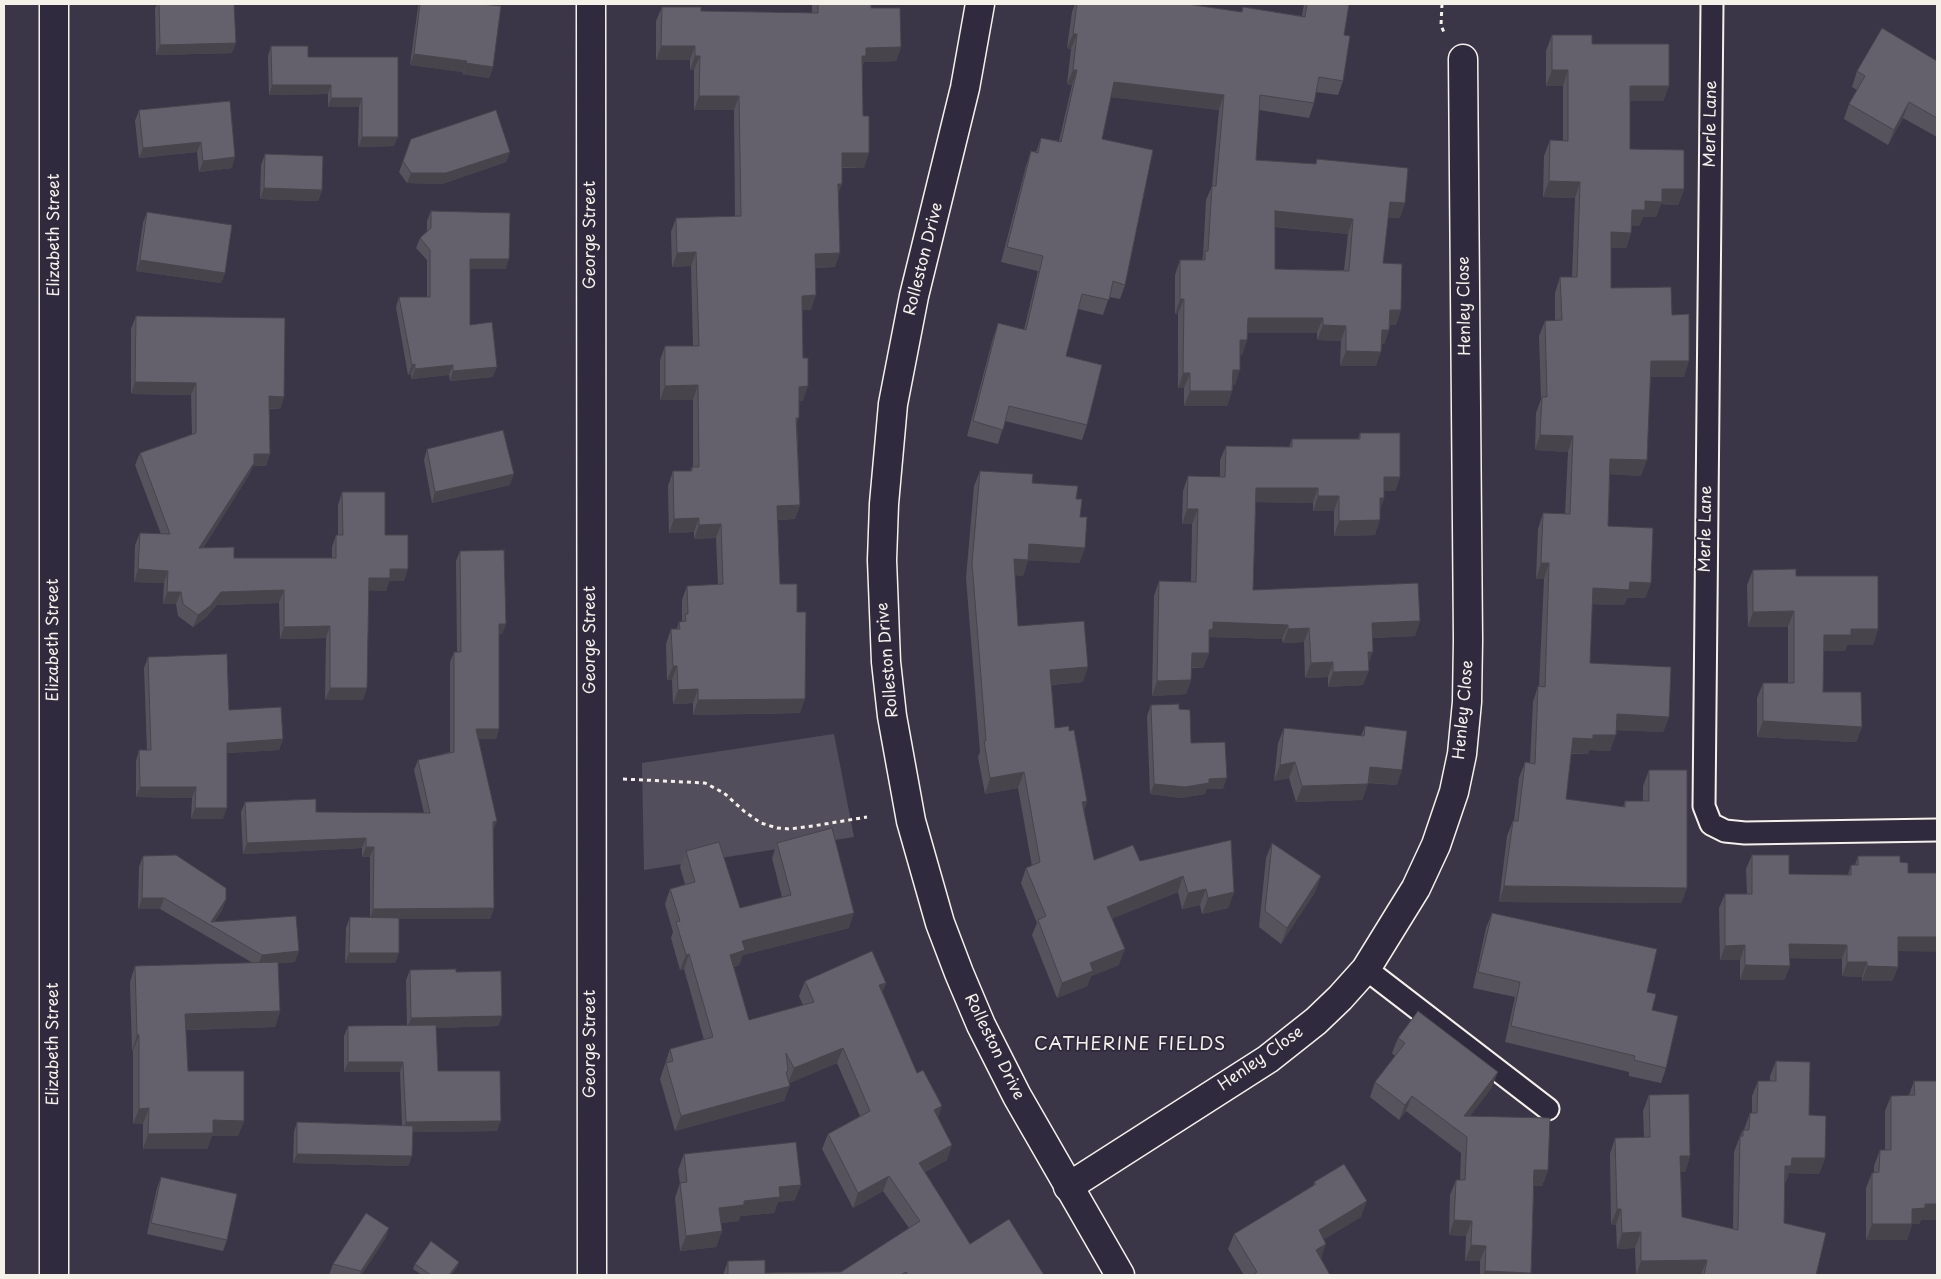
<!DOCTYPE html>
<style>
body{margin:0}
#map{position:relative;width:1941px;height:1279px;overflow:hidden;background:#3b3647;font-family:"Playpen Sans",sans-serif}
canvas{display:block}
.frame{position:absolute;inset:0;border:5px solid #f4f1e8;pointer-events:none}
</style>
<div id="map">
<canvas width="1941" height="1279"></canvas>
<div class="frame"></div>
</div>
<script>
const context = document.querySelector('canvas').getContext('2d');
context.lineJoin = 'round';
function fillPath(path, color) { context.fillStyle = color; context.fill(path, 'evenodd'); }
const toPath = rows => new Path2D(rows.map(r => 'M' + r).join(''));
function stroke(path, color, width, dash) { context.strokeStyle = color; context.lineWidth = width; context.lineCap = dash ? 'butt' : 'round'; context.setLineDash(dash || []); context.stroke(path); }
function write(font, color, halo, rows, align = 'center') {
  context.font = font + ' "Playpen Sans",sans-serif'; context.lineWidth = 4; context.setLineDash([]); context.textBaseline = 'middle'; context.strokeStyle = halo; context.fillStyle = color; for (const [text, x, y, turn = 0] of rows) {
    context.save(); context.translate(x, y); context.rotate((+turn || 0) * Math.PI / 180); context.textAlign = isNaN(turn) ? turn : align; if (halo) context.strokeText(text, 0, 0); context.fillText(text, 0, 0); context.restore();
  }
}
fillPath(toPath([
 [834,734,854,837,644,870,642,763]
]), '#534e5c');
const lane = toPath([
 [1712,4,1704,806,1711,824,1725,831,1745,833,1937,830],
 [1366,969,1548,1109]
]);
const street = toPath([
 [591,4,592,1275],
 [1068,1187,1268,1059,1316,1021,1340,998,1366,969,1416,888,1436,845,1454,792,1462,754,1467,702,1468,640,1463,59],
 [54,1275,54,4]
]);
const secondary = toPath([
 [980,4,965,88,914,296,893,404,884,504,882,560,886,662,892,716,911,821,940,923,959,973,981,1025,1017,1096,1120,1275]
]);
stroke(lane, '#f4f1e8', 25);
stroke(street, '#f4f1e8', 31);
stroke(secondary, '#f4f1e8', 31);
stroke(toPath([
 [1442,4,1441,25,1445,35],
 [623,779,705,783,724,793,745,812,761,823,777,828,790,829,813,826,867,817]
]), '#f4f1e8', 3, [4, 4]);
stroke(lane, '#2f2a3d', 21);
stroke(street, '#2f2a3d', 28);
stroke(secondary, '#2f2a3d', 28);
fillPath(toPath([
 [157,4,234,4,232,53,156,55,155,8],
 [419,4,420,4,493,67,489,78,462,74,463,72,410,65,418,7],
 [812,4,871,4,871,8,901,47,896,61,864,62,862,68,864,168,842,168,842,184,838,193,835,267,815,268,811,310,802,310,803,401,799,401,797,424,800,505,795,519,778,520,780,584,797,612,800,713,693,715,693,703,673,704,672,680,667,680,666,644,671,629,677,629,679,622,682,621,682,600,687,586,718,585,716,538,694,539,694,532,669,533,668,486,673,471,690,471,692,467,693,467,693,400,660,400,660,360,665,346,693,346,691,266,672,267,671,232,676,218,735,216,734,110,694,110,694,70,690,70,690,60,656,60,656,21,662,7,701,11,812,13],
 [1075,4,1187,4,1241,12,1243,7,1302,16,1304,4,1349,4,1344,35,1343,81,1338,95,1316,92,1314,103,1309,118,1259,110,1256,160,1315,164,1317,159,1400,218,1388,217,1383,263,1396,325,1390,325,1389,330,1384,344,1382,344,1376,366,1340,366,1341,341,1317,340,1317,333,1248,333,1247,340,1242,355,1240,355,1235,385,1233,385,1232,391,1227,406,1184,406,1184,388,1178,388,1178,314,1175,314,1175,275,1180,260,1202,260,1203,256,1206,200,1212,186,1219,110,1111,97,1102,139,1125,285,1120,299,1109,297,1103,315,1078,309,1066,356,1087,425,1082,440,1005,421,998,444,967,436,993,338,998,323,1024,330,1038,271,1001,262,1026,166,1031,151,1036,152,1041,138,1059,141,1072,85,1067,84,1071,49,1067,48,1072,12],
 [1275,227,1348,234,1344,270,1275,269],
 [1552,35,1592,44,1669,86,1663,101,1630,101,1630,149,1684,189,1678,205,1661,204,1656,217,1643,217,1639,226,1632,225,1631,233,1626,248,1611,248,1611,288,1672,315,1684,377,1651,377,1641,476,1610,474,1608,526,1651,583,1645,598,1627,598,1624,605,1592,604,1590,663,1669,717,1663,732,1616,730,1610,751,1589,750,1588,754,1571,754,1566,799,1623,807,1625,801,1643,801,1643,786,1649,770,1687,888,1681,903,1499,902,1507,836,1513,821,1514,821,1519,778,1525,762,1530,763,1533,702,1538,686,1539,686,1544,579,1536,579,1538,529,1543,513,1565,514,1568,452,1535,450,1536,413,1541,399,1539,336,1545,321,1555,320,1555,293,1560,277,1572,277,1575,198,1543,197,1544,156,1550,140,1563,141,1563,86,1546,86,1546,51],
 [271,46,308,57,398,57,394,146,358,147,359,107,328,107,328,94,269,95,268,56],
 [1937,61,1937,137,1903,118,1888,145,1844,119,1849,104,1857,90,1852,87,1857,71],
 [230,101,232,168,199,172,197,152,139,158,135,121,139,110],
 [411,139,510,152,506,162,442,184,407,183,399,172],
 [265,154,322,190,318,201,260,199,261,165],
 [431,211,506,269,470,269,470,325,493,377,450,381,449,375,411,379,411,374,408,375,396,307,399,297,427,297,427,260,416,248,420,238,427,231,427,221],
 [147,212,225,273,221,283,136,271,143,223],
 [136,316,284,397,280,409,269,409,270,454,266,466,253,466,249,475,203,548,234,558,332,558,332,547,336,535,338,535,338,505,342,492,385,535,404,581,389,581,386,591,369,590,363,700,325,700,326,638,280,639,279,603,217,605,205,618,193,627,178,616,176,604,163,604,164,583,134,582,135,545,140,533,161,534,135,465,140,453,192,434,191,395,131,394,131,329],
 [1360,433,1400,477,1395,491,1384,491,1384,498,1380,510,1375,535,1334,536,1334,511,1313,511,1313,503,1256,502,1253,590,1415,636,1372,638,1368,664,1363,685,1328,687,1328,677,1305,678,1304,642,1283,643,1282,639,1210,637,1209,641,1209,653,1203,668,1191,668,1191,680,1186,694,1152,696,1154,596,1159,581,1191,582,1192,524,1182,524,1183,491,1188,476,1220,477,1220,460,1226,446,1289,447,1292,439,1358,439],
 [427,449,510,485,432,503,424,460],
 [980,471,1032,483,1076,499,1080,517,1085,548,1079,563,1028,560,1023,576,1015,575,1018,626,1083,682,1051,685,1055,728,1069,731,1087,801,1084,810,1094,860,1140,861,1234,892,1228,908,1202,914,1200,905,1182,909,1178,892,1112,918,1119,965,1091,976,1087,986,1057,998,1032,935,1037,923,1021,883,1026,868,1032,866,1018,788,985,794,978,757,980,752,966,578,974,486],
 [460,551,506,624,502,634,499,634,499,729,496,739,479,739,493,831,494,908,490,919,399,919,399,953,395,963,345,963,346,928,350,917,370,917,370,857,362,857,362,848,243,854,241,812,245,802,316,812,424,813,414,770,418,760,450,752,450,662,454,652,457,652,456,561],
 [1753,570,1796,576,1878,629,1873,645,1847,645,1845,651,1824,651,1823,692,1862,727,1856,742,1757,737,1757,698,1763,683,1788,683,1788,627,1748,627,1747,585],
 [148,657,229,710,283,739,279,750,227,753,223,819,191,819,192,798,136,797,136,761,139,750,147,750,144,668],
 [1151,705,1179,709,1191,743,1223,789,1206,789,1205,794,1181,798,1150,794,1147,716],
 [1365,726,1397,785,1368,783,1362,800,1296,802,1289,778,1274,781,1278,743,1284,728,1361,736],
 [777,843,849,928,743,955,739,965,734,967,749,1020,803,1005,799,996,805,981,886,983,882,992,917,1073,938,1118,947,1160,925,1172,970,1244,1044,1275,723,1275,728,1261,765,1273,841,1272,909,1228,883,1191,853,1208,822,1149,828,1134,860,1116,837,1063,789,1083,784,1101,675,1131,660,1079,670,1049,704,1040,684,969,680,970,671,938,673,932,665,904,670,889,685,884,680,867,686,851,740,908,782,897,772,858],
 [1272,843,1321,876,1315,892,1281,944,1259,927,1266,858],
 [1752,855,1789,874,1848,875,1851,865,1855,865,1858,856,1898,951,1898,967,1892,981,1862,981,1862,977,1842,976,1842,959,1789,958,1790,966,1784,980,1740,980,1740,960,1720,960,1719,908,1725,894,1747,894,1746,869],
 [143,856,226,899,222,910,214,922,295,962,278,963,280,1011,275,1027,186,1030,188,1071,244,1121,238,1136,212,1136,207,1149,143,1149,143,1124,133,1124,133,1051,132,1051,130,982,135,966,253,963,160,909,138,909,139,867],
 [1492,913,1647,992,1666,1068,1661,1083,1629,1076,1629,1072,1505,1042,1515,997,1473,988,1486,928],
 [410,970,456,972,502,1016,498,1026,436,1028,438,1071,497,1131,413,1132,412,1156,408,1166,293,1163,294,1132,297,1122,402,1125,400,1072,344,1072,344,1036,348,1026,407,1026,406,980],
 [1398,1038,1492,1087,1470,1116,1548,1170,1542,1186,1534,1186,1531,1273,1530,1275,1480,1275,1480,1261,1465,1261,1466,1236,1449,1235,1450,1195,1456,1180,1460,1180,1461,1153,1406,1111,1399,1120,1370,1097,1375,1082,1395,1056,1392,1053],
 [1776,1061,1809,1115,1825,1158,1819,1174,1789,1173,1786,1182,1785,1182,1784,1223,1816,1275,1636,1275,1635,1248,1617,1249,1616,1225,1611,1224,1610,1154,1615,1138,1644,1137,1643,1111,1649,1095,1690,1156,1685,1172,1681,1172,1682,1217,1733,1229,1734,1152,1740,1136,1743,1130,1744,1130,1750,1113,1752,1113,1752,1096,1758,1081,1770,1081,1770,1076],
 [1914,1081,1937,1081,1937,1220,1921,1220,1919,1224,1912,1224,1907,1240,1866,1240,1866,1188,1872,1173,1874,1173,1874,1166,1880,1150,1885,1150,1885,1111,1891,1096,1909,1095],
 [684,1154,795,1200,778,1202,774,1213,740,1216,739,1221,721,1223,722,1231,716,1247,680,1251,675,1198,680,1183,678,1170],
 [161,1177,227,1240,223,1251,147,1234,157,1188],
 [1314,1182,1361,1217,1324,1239,1321,1259,1330,1275,1244,1275,1228,1249,1234,1234,1313,1186],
 [389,1228,385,1239,361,1275,329,1275,333,1264],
 [459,1262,457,1267,451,1275,422,1275,413,1269,415,1264]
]), '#57535d');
fillPath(toPath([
 [1073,34,1077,34,1071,49,1067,48],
 [236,43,232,53,156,55,160,45],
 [661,46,695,46,690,60,656,60],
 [901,47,896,61,864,62,861,70,862,56,866,48],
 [414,54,467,61,463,72,410,65],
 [695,56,700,56,694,70,690,70],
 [466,63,493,67,489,78,462,74],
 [1073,70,1077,70,1072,85,1067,84],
 [1552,70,1568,70,1563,86,1546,86],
 [1114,82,1224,95,1219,110,1109,97],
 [272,85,331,85,328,94,269,95],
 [1630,86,1669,86,1663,101,1624,101],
 [699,96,739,96,734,110,694,110],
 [331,98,362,98,359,107,328,107],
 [1909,102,1903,118,1888,145,1894,130],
 [362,137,398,137,394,146,358,147],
 [201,142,197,152,139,158,143,148],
 [510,152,506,162,442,184,407,183,411,173],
 [842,153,869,153,864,168,836,167],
 [235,157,232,168,199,172,203,161],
 [1549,181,1580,182,1575,198,1543,197],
 [838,184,842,184,836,199],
 [264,188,322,190,318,201,260,199],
 [1662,189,1684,189,1678,205,1661,204,1656,217,1643,217,1639,226,1626,225,1632,210],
 [1390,202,1405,203,1400,218,1384,217],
 [1275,211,1353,219,1348,234,1270,226],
 [1611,232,1631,233,1626,248,1606,248],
 [696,252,691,266,672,267,677,253],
 [840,253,835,267,810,268,815,254],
 [470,259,509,259,506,269,466,269],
 [140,260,225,273,221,283,136,271],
 [816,295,811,310,797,310,802,296],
 [1180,299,1184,299,1178,314,1175,314],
 [1390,310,1401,310,1396,325,1385,325],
 [1248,318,1323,318,1317,333,1242,333],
 [1323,325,1346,326,1341,341,1317,340],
 [1382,330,1389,330,1384,344,1377,344],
 [1240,340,1247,340,1242,355,1235,355],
 [1346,351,1381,352,1376,366,1340,366],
 [1651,361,1689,361,1684,377,1646,377],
 [415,364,411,374,408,375,412,365],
 [453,365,449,375,411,379,415,369],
 [497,367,493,377,450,381,453,371],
 [1233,370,1240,370,1235,385,1227,385],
 [1183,373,1190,373,1184,388,1178,388],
 [135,382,196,383,191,395,131,394],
 [698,385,693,400,660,400,665,386],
 [808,386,803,401,793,401,799,387],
 [1190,391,1232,391,1227,406,1184,406],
 [269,396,284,397,280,409,264,408],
 [1540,435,1573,436,1568,452,1535,450],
 [254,454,270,454,266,466,253,466,249,475,195,560,199,548],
 [1610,459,1647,460,1641,476,1604,474],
 [514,474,510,485,432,503,435,492],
 [1384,477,1400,477,1395,491,1379,491],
 [1256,488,1318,488,1313,503,1251,502],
 [1318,496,1339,496,1334,511,1313,511],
 [1380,498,1384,498,1379,513],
 [800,505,795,519,772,520,777,506],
 [1187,509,1198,509,1192,524,1182,524],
 [699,518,694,532,669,533,674,519],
 [1380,520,1375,535,1334,536,1339,521],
 [721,524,716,538,694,539,699,525],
 [1029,544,1085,548,1079,563,1023,560],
 [1014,559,1028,560,1023,576,1008,575],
 [1541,563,1549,563,1544,579,1536,579],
 [138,569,168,571,164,583,134,582],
 [390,569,408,569,404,581,389,581,386,591,364,590,369,578],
 [1630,582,1651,583,1645,598,1627,598,1624,605,1587,604,1593,588],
 [284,590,279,603,217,605,205,618,193,627,198,615,221,592],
 [167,592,181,592,176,604,163,604],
 [1794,611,1788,627,1748,627,1753,612],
 [1420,621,1415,636,1366,638,1372,623],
 [1213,622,1288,625,1282,639,1210,637,1208,644,1209,630],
 [499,624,506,624,502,634,495,635],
 [330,626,326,638,280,639,284,627],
 [1309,628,1304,642,1283,643,1288,629],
 [1851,629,1878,629,1873,645,1847,645,1845,651,1819,651,1824,635],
 [1368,652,1373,652,1368,666],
 [1192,653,1209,653,1203,668,1187,667],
 [1333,662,1328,677,1305,678,1311,663],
 [673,666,677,666,672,680,667,680],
 [1088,667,1083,682,1044,685,1050,670],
 [1369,671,1363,685,1328,687,1333,672],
 [1191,680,1186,694,1152,696,1157,681],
 [330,688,367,688,363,700,325,700],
 [698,689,693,703,673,704,678,690],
 [805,699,800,713,693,715,698,700],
 [1617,714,1669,717,1663,732,1611,730],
 [1763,721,1862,727,1856,742,1757,737],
 [476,729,499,729,496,739,472,739],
 [1593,735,1616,735,1610,751,1589,750,1588,754,1567,753,1573,738],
 [283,739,279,750,224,753,227,743],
 [1295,762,1289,778,1274,781,1280,765],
 [1370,767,1402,770,1397,785,1364,782],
 [1024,772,1018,788,985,794,990,778],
 [1227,778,1223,789,1206,789,1205,794,1181,798,1150,794,1154,784,1209,779],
 [1368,784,1362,800,1296,802,1302,786],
 [140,787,196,787,192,798,136,797],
 [1087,801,1082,817,1082,802],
 [195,808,227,808,223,819,191,819],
 [497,821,493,831,493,822],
 [366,838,362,848,243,854,247,843],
 [366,847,374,847,370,857,362,857],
 [1183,876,1178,892,1102,923,1107,907],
 [1321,876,1315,892,1281,944,1287,928],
 [1504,886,1687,888,1681,903,1499,902],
 [1206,889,1200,905,1182,909,1188,893],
 [1234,892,1228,908,1202,914,1208,898],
 [142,898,164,898,160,909,138,909],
 [226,899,222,910,212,926,211,922],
 [494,908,490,919,370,919,373,909],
 [854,913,849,928,743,955,739,965,724,970,730,955,742,941],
 [1898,937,1937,937,1937,952,1893,951],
 [1789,944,1847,945,1842,959,1784,958],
 [1745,945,1740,960,1720,960,1725,946],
 [1125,949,1119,965,1091,976,1087,986,1057,998,1062,983,1090,963],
 [299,951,295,962,258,965,262,955],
 [349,953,399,953,395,963,345,963],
 [689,954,684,969,680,970,686,955],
 [1847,962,1867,962,1862,977,1842,976],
 [1745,965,1790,966,1784,980,1740,980],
 [1867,966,1898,967,1892,981,1862,981],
 [886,983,880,998,879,985],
 [280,1011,275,1027,180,1030,185,1014],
 [502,1016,498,1026,407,1029,411,1018],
 [137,1035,139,1035,133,1051,132,1051],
 [843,1048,837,1063,788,1084,794,1068],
 [348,1062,403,1062,400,1072,344,1072],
 [1498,1072,1492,1087,1458,1132,1464,1116],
 [790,1086,784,1101,675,1131,681,1116],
 [1412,1096,1406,1111,1399,1120,1405,1105],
 [942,1106,937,1121,934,1110],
 [149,1108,143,1124,133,1124,139,1109],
 [213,1120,244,1121,238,1136,212,1136,207,1149,143,1149,148,1134],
 [501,1121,497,1131,402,1132,406,1122],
 [952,1145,947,1160,914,1178,919,1163],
 [297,1154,412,1156,408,1166,293,1163],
 [1680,1156,1690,1156,1685,1172,1674,1172],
 [1792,1158,1825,1158,1819,1174,1789,1173,1786,1182,1780,1181,1785,1166],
 [1534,1170,1548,1170,1542,1186,1529,1186],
 [889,1176,883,1191,853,1208,858,1193],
 [801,1185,795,1200,778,1202,774,1213,740,1216,739,1221,713,1224,719,1208,744,1201,779,1187],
 [1367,1201,1361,1217,1313,1246,1319,1230],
 [1925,1204,1937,1204,1937,1220,1921,1220,1919,1224,1906,1224,1912,1209],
 [1617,1209,1621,1209,1616,1225,1611,1224],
 [1454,1220,1472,1221,1466,1236,1449,1235],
 [1872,1224,1912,1224,1907,1240,1866,1240],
 [389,1228,385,1239,361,1275,359,1275,361,1271],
 [722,1231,716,1247,680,1251,686,1236],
 [1641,1232,1635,1248,1617,1249,1622,1233],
 [1326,1244,1321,1259,1316,1250],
 [1471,1245,1486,1246,1480,1261,1465,1261],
 [1707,1260,1701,1275,1636,1275,1641,1261],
 [459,1262,457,1267,451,1275,449,1275],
 [1485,1271,1531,1273,1530,1275,1483,1275]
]), '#47444c');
const building = toPath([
 [159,4,234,4,236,43,160,45,159,4],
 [420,4,480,4,501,6,493,67,466,63,467,61,414,54,420,4],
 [818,4,871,4,871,8,900,8,901,47,866,48,866,56,862,56,863,116,869,116,869,153,842,153,842,184,838,184,840,253,815,254,816,295,802,296,803,358,808,358,808,386,799,387,799,418,796,418,800,505,777,506,780,584,797,584,797,612,806,612,805,699,698,700,698,689,678,690,677,666,673,666,671,629,680,629,679,622,686,621,685,614,688,614,687,586,723,584,721,524,699,525,699,518,674,519,673,471,692,471,692,467,699,467,698,385,665,386,665,346,699,346,696,252,677,253,676,218,741,216,739,96,699,96,700,56,695,56,695,46,661,46,662,7,701,7,701,11,818,13,818,4],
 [1077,4,1187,4,1242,12,1243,7,1305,17,1307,4,1349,4,1344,35,1350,36,1343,81,1319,77,1314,103,1260,95,1256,160,1316,164,1317,159,1408,168,1405,203,1390,202,1383,263,1402,264,1401,310,1390,310,1389,330,1382,330,1381,352,1346,351,1346,326,1323,325,1323,318,1248,318,1247,340,1240,340,1240,370,1233,370,1232,391,1190,391,1190,373,1183,373,1184,299,1180,299,1180,260,1205,260,1205,251,1208,251,1212,186,1216,186,1224,95,1114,82,1102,139,1153,150,1125,285,1113,281,1109,300,1082,294,1066,356,1102,365,1087,425,1009,406,1003,430,973,421,998,323,1026,330,1043,256,1007,247,1031,151,1038,153,1041,138,1061,142,1077,70,1073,70,1077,34,1073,34,1077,4],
 [1275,211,1353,219,1349,271,1275,269,1275,211],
 [1882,28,1937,61,1937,118,1909,102,1894,130,1849,104,1865,76,1857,71,1882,28],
 [1552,35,1592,35,1592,44,1669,44,1669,86,1630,86,1630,149,1684,150,1684,189,1662,189,1662,202,1645,201,1645,210,1632,210,1631,233,1611,232,1611,288,1671,287,1672,315,1689,314,1689,361,1651,361,1647,460,1610,459,1608,526,1653,528,1651,583,1630,582,1629,590,1593,588,1590,663,1671,667,1669,717,1617,714,1616,735,1593,735,1593,739,1573,738,1566,799,1625,807,1625,801,1649,801,1649,770,1687,770,1687,888,1504,886,1513,821,1518,821,1525,762,1535,764,1538,686,1545,687,1549,563,1541,563,1543,513,1570,514,1573,436,1540,435,1542,397,1547,397,1545,321,1562,320,1560,277,1577,277,1580,182,1549,181,1550,140,1568,141,1568,70,1552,70,1552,35],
 [271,46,308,46,308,57,398,57,398,137,362,137,362,98,331,98,331,85,272,85,271,46],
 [230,101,235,157,203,161,201,142,143,148,139,110,230,101],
 [496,110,510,152,446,173,411,173,403,161,411,139,496,110],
 [265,154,323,156,322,190,264,188,265,154],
 [431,211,510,213,509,259,470,259,470,325,492,322,497,367,453,371,453,365,415,369,415,364,412,365,399,297,430,297,430,250,420,238,431,228,431,211],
 [147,212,232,225,225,273,140,260,147,212],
 [136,316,285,318,284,397,269,396,270,454,254,454,254,463,199,548,234,547,234,558,336,558,336,535,343,535,342,492,385,492,385,535,408,535,408,569,390,569,390,578,369,578,367,688,330,688,330,626,284,627,284,590,221,592,210,606,198,615,183,604,181,592,167,592,168,571,138,569,140,533,170,534,140,453,196,433,196,383,135,382,136,316],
 [503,430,514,474,435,492,427,449,503,430],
 [1360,433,1400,433,1400,477,1384,477,1384,498,1380,498,1380,520,1339,521,1339,496,1318,496,1318,488,1256,488,1253,590,1418,583,1420,621,1372,623,1373,652,1368,652,1369,671,1333,672,1333,662,1311,663,1309,628,1288,629,1288,625,1213,622,1213,629,1209,630,1209,653,1192,653,1191,680,1157,681,1159,581,1196,582,1198,509,1187,509,1188,476,1225,477,1226,446,1292,447,1292,439,1360,439,1360,433],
 [980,471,1033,474,1032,483,1078,486,1076,499,1082,499,1080,517,1087,517,1085,548,1029,544,1028,560,1014,559,1018,626,1084,621,1088,667,1050,670,1055,728,1069,726,1069,731,1074,730,1087,801,1082,802,1094,860,1133,845,1140,861,1231,840,1234,892,1208,898,1206,889,1188,893,1183,876,1107,907,1125,949,1090,963,1093,971,1062,983,1038,920,1046,916,1026,868,1040,862,1024,772,990,778,984,741,986,741,972,563,980,471],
 [504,550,506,624,499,624,499,729,476,729,497,821,493,822,494,908,373,909,374,847,366,847,366,838,247,843,245,802,316,799,316,812,430,813,418,760,454,752,454,652,461,652,460,551,504,550],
 [1796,569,1796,576,1878,576,1878,629,1851,629,1851,635,1824,635,1823,692,1861,692,1862,727,1763,721,1763,683,1794,683,1794,611,1753,612,1753,570,1796,569],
 [227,654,229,710,281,707,283,739,227,743,227,808,195,808,196,787,140,787,139,750,151,750,148,657,227,654],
 [1179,704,1179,709,1190,710,1191,743,1225,742,1227,778,1209,779,1209,783,1185,787,1154,784,1151,705,1179,704],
 [1365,726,1407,731,1402,770,1370,767,1368,784,1302,786,1295,762,1280,765,1284,728,1364,736,1365,726],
 [832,828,854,913,742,941,745,950,730,955,749,1020,814,1002,805,981,872,951,886,983,879,985,917,1073,923,1070,942,1106,934,1110,952,1145,919,1163,970,1244,1009,1219,1044,1275,908,1275,906,1272,901,1275,728,1275,728,1261,765,1260,765,1273,841,1272,920,1221,889,1176,858,1193,828,1134,870,1111,843,1048,794,1068,786,1053,788,1071,786,1072,790,1086,681,1116,666,1063,673,1061,670,1049,713,1037,689,954,686,955,676,922,680,921,670,889,695,882,686,851,719,842,740,908,791,895,777,843,832,828],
 [1272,843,1321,876,1287,928,1265,911,1272,843],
 [176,855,226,888,226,899,211,922,296,916,299,951,262,955,164,898,142,898,143,856,176,855],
 [1752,855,1789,855,1789,874,1851,875,1851,865,1858,865,1858,856,1900,856,1900,862,1908,863,1908,873,1937,873,1937,937,1898,937,1898,967,1867,966,1867,962,1847,962,1847,945,1789,944,1790,966,1745,965,1745,945,1725,946,1725,894,1752,894,1752,855],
 [1492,913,1657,949,1647,992,1656,994,1652,1010,1678,1016,1666,1068,1634,1060,1635,1056,1511,1026,1520,982,1478,972,1492,913],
 [350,917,399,918,399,953,349,953,350,917],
 [278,962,280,1011,185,1014,188,1071,244,1071,244,1121,213,1120,213,1133,148,1134,149,1108,139,1109,139,1035,137,1035,135,966,278,962],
 [456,969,456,972,501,971,502,1016,411,1018,410,970,456,969],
 [1418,1011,1498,1072,1464,1116,1550,1118,1548,1170,1534,1170,1531,1273,1485,1271,1486,1246,1471,1245,1472,1221,1454,1220,1456,1180,1465,1180,1467,1137,1412,1096,1405,1105,1375,1082,1405,1043,1398,1038,1418,1011],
 [436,1025,438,1071,500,1071,501,1121,406,1122,403,1062,348,1062,348,1026,436,1025],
 [1776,1061,1810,1062,1809,1115,1826,1116,1825,1158,1792,1158,1791,1166,1785,1166,1784,1223,1826,1233,1816,1275,1704,1275,1707,1260,1641,1261,1641,1232,1622,1233,1621,1209,1617,1209,1615,1138,1650,1137,1649,1095,1689,1094,1690,1156,1680,1156,1682,1217,1738,1230,1740,1136,1743,1136,1743,1130,1749,1130,1750,1113,1757,1113,1758,1081,1776,1081,1776,1061],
 [1914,1081,1937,1081,1937,1204,1925,1204,1925,1208,1912,1209,1912,1224,1872,1224,1872,1173,1879,1172,1880,1150,1891,1150,1891,1096,1915,1095,1914,1081],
 [297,1122,413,1126,412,1156,297,1154,297,1122],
 [796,1142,801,1185,779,1187,780,1197,744,1201,744,1205,719,1208,722,1231,686,1236,680,1183,687,1182,684,1154,796,1142],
 [1344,1164,1367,1201,1319,1230,1326,1244,1316,1250,1330,1275,1252,1275,1257,1272,1234,1234,1316,1184,1314,1182,1344,1164],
 [161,1177,237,1194,227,1240,151,1223,161,1177],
 [366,1213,389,1228,361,1271,333,1264,366,1213],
 [431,1241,459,1262,449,1275,431,1275,415,1264,431,1241]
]);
fillPath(building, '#65616c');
stroke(building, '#47444c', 1);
write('16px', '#f4f1e8', '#2f2a3d', [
 ["Merle Lane",1711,124,-89],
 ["Elizabeth Street",55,235,-90],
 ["George Street",591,235,-90],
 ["Rolleston Drive",924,259,-76],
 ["Henley Close",1465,306,-91],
 ["Merle Lane",1706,529,-89],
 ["Elizabeth Street",54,640,-90],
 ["George Street",591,640,-90],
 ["Rolleston Drive",888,660,-95],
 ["Henley Close",1464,710,-85],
 ["Elizabeth Street",54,1044,-90],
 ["George Street",591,1044,-90],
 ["Rolleston Drive",994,1047,64],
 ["Henley Close",1261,1059,-35]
]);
context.letterSpacing = '1px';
write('18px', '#f4f1e8', '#2f2a3d', [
 ["CATHERINE FIELDS",1130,1045]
]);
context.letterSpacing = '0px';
</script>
